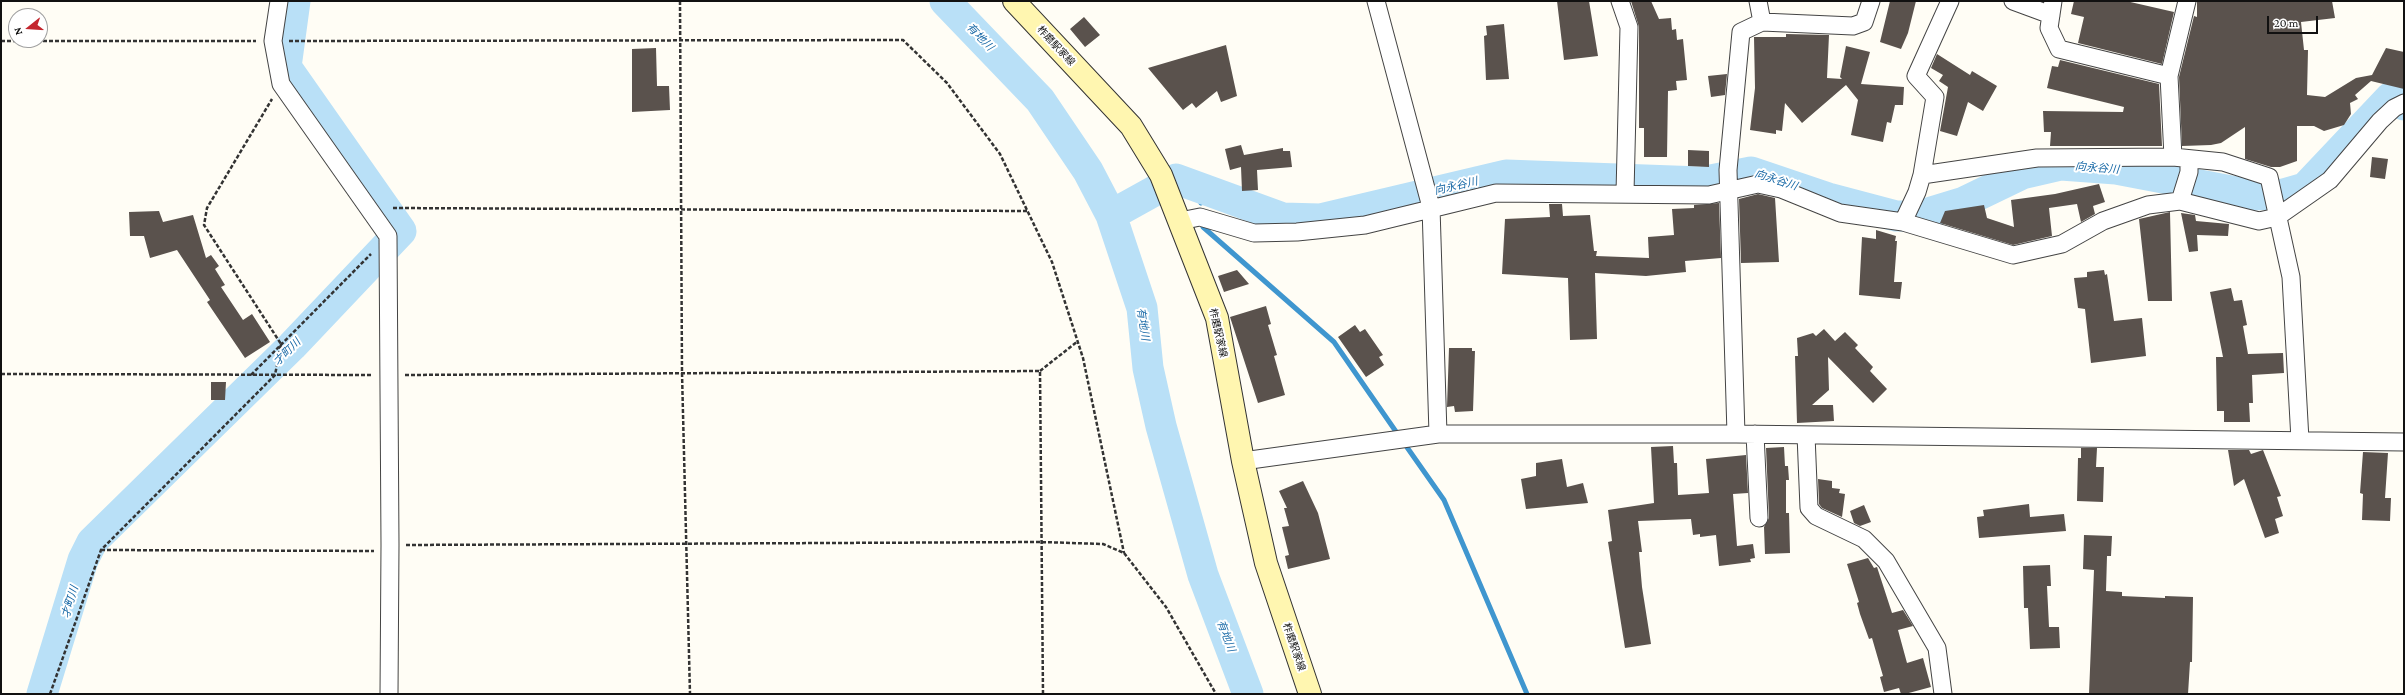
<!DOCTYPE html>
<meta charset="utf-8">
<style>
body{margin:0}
#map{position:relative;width:2405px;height:695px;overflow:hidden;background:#fffdf5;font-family:"Crimson Pro",serif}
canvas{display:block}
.frame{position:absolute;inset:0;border:2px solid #111;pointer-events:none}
.north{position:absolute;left:8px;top:8px;width:40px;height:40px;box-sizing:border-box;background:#fff;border:1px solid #a0a0a0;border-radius:50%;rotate:253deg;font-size:11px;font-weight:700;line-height:16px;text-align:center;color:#111}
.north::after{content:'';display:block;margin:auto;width:14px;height:18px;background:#c4262e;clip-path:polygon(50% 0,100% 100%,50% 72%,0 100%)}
.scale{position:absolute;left:2267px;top:16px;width:51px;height:18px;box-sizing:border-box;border:2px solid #111;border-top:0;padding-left:5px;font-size:12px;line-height:14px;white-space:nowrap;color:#111;-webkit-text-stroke:3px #fff;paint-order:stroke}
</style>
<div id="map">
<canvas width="2405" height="695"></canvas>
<div class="frame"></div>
<div class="north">N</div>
<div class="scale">20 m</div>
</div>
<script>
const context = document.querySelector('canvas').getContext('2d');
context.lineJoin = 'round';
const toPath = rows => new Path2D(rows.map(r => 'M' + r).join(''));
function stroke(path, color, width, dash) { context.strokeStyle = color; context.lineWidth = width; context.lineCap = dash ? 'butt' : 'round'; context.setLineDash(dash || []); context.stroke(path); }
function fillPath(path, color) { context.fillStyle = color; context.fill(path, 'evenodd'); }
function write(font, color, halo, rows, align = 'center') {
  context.font = font + ' "Crimson Pro","Noto Sans JP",serif'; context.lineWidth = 4; context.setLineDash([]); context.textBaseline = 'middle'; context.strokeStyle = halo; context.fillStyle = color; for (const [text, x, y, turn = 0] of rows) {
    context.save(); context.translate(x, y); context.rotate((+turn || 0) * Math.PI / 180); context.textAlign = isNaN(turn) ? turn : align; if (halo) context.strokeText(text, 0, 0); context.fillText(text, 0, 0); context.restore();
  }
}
stroke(toPath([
 [1201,203,1205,190],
 [1203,227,1334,342,1399,436],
 [1404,443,1444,500,1527,694]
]), '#3f96cf', 5);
stroke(toPath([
 [945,1,1040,100,1088,171,1111,215,1142,308,1148,368,1161,426,1203,575,1248,694],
 [1111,215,1176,179,1283,218,1320,219,1506,175,1701,182,1751,172,1828,198,1896,216,1918,216,1964,202,2022,174,2061,165,2116,169,2252,195,2284,194,2305,188,2391,97,2404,105],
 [42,694,83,560,92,542,292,346,401,231,286,67,295,1]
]), '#b9e0f7', 31);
fillPath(toPath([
 [1557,1,1589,1,1598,56,1564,60],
 [1631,1,1651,1,1659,19,1671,18,1672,30,1676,29,1677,40,1683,39,1687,80,1676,81,1677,90,1668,91,1667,157,1644,157,1644,128,1639,128,1639,27],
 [1890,1,1916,1,1908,33,1901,49,1880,42],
 [2074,1,2126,1,2174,12,2162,64,2078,43,2084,17,2071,14],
 [2197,1,2332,1,2335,18,2301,22,2304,50,2308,50,2307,95,2325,97,2356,78,2372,75,2386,48,2404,52,2404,89,2371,81,2355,95,2358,99,2350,103,2351,114,2344,125,2324,131,2314,126,2297,126,2297,161,2280,167,2271,167,2245,159,2245,127,2221,143,2211,145,2182,146,2179,77,2194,16,2197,17],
 [1084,17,1100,35,1085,47,1070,29],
 [1504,24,1509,79,1486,80,1484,36,1487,35,1486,26],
 [1786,34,1829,35,1827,78,1842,79,1840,77,1846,46,1870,52,1861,84,1904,87,1903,105,1895,105,1891,123,1887,122,1883,142,1851,135,1858,100,1846,85,1802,123,1785,103,1782,131,1776,130,1776,134,1750,130,1755,88,1754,37,1786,37],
 [1226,45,1237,96,1221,102,1217,91,1196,108,1192,103,1183,110,1148,68],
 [656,48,657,86,669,86,670,110,632,112,632,49],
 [1937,54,1970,75,1972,71,1997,86,1983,111,1968,102,1957,136,1940,131,1948,87,1939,81,1943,75,1931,68],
 [2060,60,2159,84,2162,146,2050,146,2051,132,2044,132,2043,111,2123,112,2124,107,2047,88,2052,66,2058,67],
 [1727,74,1725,95,1711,97,1708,76],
 [1241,145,1244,155,1283,148,1283,151,1290,151,1292,167,1257,170,1258,190,1242,191,1241,167,1230,170,1225,149],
 [1688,150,1709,151,1709,167,1688,166],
 [2372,157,2388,159,2385,179,2370,177],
 [2099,184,2105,202,2093,206,2095,214,2081,222,2077,204,2049,208,2052,236,2013,245,1940,223,1945,211,1984,205,1987,218,2014,227,2011,200,2055,194],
 [1758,194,1775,198,1779,262,1741,263,1739,199],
 [1719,203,1721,258,1685,261,1686,272,1646,276,1595,273,1597,339,1570,340,1568,278,1502,274,1505,219,1550,217,1549,204,1562,204,1563,216,1590,215,1594,251,1597,251,1596,256,1649,258,1648,237,1674,235,1672,209,1694,208,1694,205],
 [159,211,163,222,193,215,206,258,211,255,219,266,215,269,225,285,221,287,243,320,252,314,270,342,245,358,207,302,210,300,177,250,150,258,144,236,130,236,129,212],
 [2170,212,2172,301,2148,301,2139,219],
 [2181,213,2195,215,2196,221,2229,224,2228,236,2197,235,2198,251,2189,252],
 [1876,230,1896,236,1895,241,1897,241,1894,282,1902,282,1900,299,1859,295,1862,237,1876,239],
 [1237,270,1249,284,1224,292,1218,276],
 [2104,270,2105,275,2107,274,2114,321,2142,318,2146,356,2091,363,2085,309,2078,308,2074,278,2087,277,2087,272],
 [2231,288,2234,301,2242,300,2247,325,2243,326,2248,354,2283,353,2284,373,2252,375,2253,403,2249,403,2250,422,2224,422,2224,411,2217,411,2216,357,2223,357,2210,292],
 [1266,306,1271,324,1268,325,1277,355,1274,356,1285,395,1258,403,1230,317],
 [1355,325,1360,332,1365,329,1383,355,1379,357,1384,365,1366,377,1338,337],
 [1824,329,1835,341,1845,332,1858,345,1855,348,1873,367,1870,371,1887,389,1873,403,1828,357,1829,390,1812,405,1833,405,1834,421,1797,423,1795,356,1798,356,1797,338,1813,333,1816,336],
 [1449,348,1472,348,1472,351,1475,351,1473,411,1455,412,1454,406,1447,407],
 [211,382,226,382,225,400,211,400],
 [1673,446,1674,463,1677,463,1678,495,1709,493,1706,459,1746,455,1748,493,1733,494,1737,546,1753,544,1755,558,1750,559,1751,562,1719,566,1716,535,1700,537,1700,534,1693,535,1691,519,1638,521,1642,552,1639,552,1642,587,1651,644,1625,648,1608,542,1612,541,1608,510,1654,503,1651,447],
 [1784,447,1785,466,1788,466,1789,480,1786,480,1786,513,1789,513,1790,553,1765,554,1764,527,1769,518,1766,448],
 [2081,448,2097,448,2096,467,2104,467,2103,502,2077,501,2078,458,2081,458],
 [2228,450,2249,450,2251,454,2263,450,2281,496,2277,497,2283,516,2275,519,2279,533,2265,538,2244,479,2234,486],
 [2363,452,2388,453,2385,498,2391,498,2390,521,2362,520,2363,494,2360,493],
 [1562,459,1567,487,1583,483,1588,503,1526,509,1521,479,1536,476,1536,463],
 [1818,479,1832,481,1832,488,1840,489,1839,493,1845,494,1842,517,1822,508,1819,504],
 [1303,481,1318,513,1330,559,1288,569,1285,556,1289,555,1282,527,1289,526,1284,508,1287,508,1279,491],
 [2029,504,2030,517,2064,514,2066,531,1979,538,1977,517,1984,516,1983,510],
 [1864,505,1871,522,1860,526,1854,523,1850,511],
 [2084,535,2112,536,2111,556,2107,556,2106,591,2122,592,2122,596,2165,598,2165,596,2193,597,2192,662,2190,662,2188,694,2089,694,2094,570,2083,569],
 [1868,558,1874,568,1877,567,1892,613,1903,610,1913,626,1898,630,1907,663,1923,658,1931,687,1905,694,1901,694,1899,688,1884,692,1880,677,1883,676,1872,638,1869,639,1860,614,1857,603,1859,602,1847,564],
 [2050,565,2051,586,2047,586,2049,627,2059,627,2060,648,2030,649,2028,608,2024,608,2023,566]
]), '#5a524d');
const minor = toPath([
 [279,1,273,41,281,84,388,236,390,545,389,694],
 [1376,1,1431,207,1438,434],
 [1620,1,1629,27,1625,193],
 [1758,1,1762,22],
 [2013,1,2051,15],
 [2053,1,2049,28,2059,49,2169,76],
 [2173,157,2169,76,2187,1],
 [1922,175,2037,158,2173,157,2223,162,2269,177,2291,277,2300,440],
 [2180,201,2189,172,2189,159],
 [1180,221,1200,217,1254,233,1297,232,1365,225,1496,193,1709,195,1758,184,1781,189,1840,213,1903,222,2013,255,2062,244,2103,221,2148,205,2180,201,2259,221,2277,217,2330,180,2380,121,2394,108,2404,103],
 [1903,222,1917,192,1922,175,1935,97,1916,76,1950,1],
 [1736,434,1728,170,1741,32,1762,22,1853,26,1864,22,1871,1],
 [1755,434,1759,518],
 [1806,435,1809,508,1816,516,1864,539,1886,561,1937,648,1943,694],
 [1243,461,1438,434,1736,434,2404,442]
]);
const secondary = toPath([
 [1014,1,1131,126,1161,175,1217,318,1243,461,1266,563,1310,694]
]);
stroke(minor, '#444', 19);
stroke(secondary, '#333', 24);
stroke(toPath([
 [680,1,682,373,690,694],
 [1,41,256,41],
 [289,41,903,40,947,83,1000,154,1052,262,1083,358,1124,553],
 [393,208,1028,211],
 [1040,371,1078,341],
 [1,374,372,375],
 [251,375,371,254],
 [405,375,1040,371,1043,694],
 [406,545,1041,542,1103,544,1124,553,1166,607,1216,694],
 [101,550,374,551],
 [50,694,101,550,275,375,281,344,204,225,207,208,272,99]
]), '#333', 2.5, [4, 2]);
stroke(minor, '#fff', 17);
stroke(secondary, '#fff6b0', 22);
write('10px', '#111', '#fff', [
 ["柞磨駅家線",1056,46,47],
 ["柞磨駅家線",1218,333,77],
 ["柞磨駅家線",1294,647,71]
]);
write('italic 11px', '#1768a6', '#fff', [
 ["有地川",980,37,46],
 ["向永谷川",2097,168,5],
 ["向永谷川",1776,180,18],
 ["向永谷川",1456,186,-13],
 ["有地川",1143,324,82],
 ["才町川",287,352,-45],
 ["才町川",70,602,-73],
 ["有地川",1226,636,69]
]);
</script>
